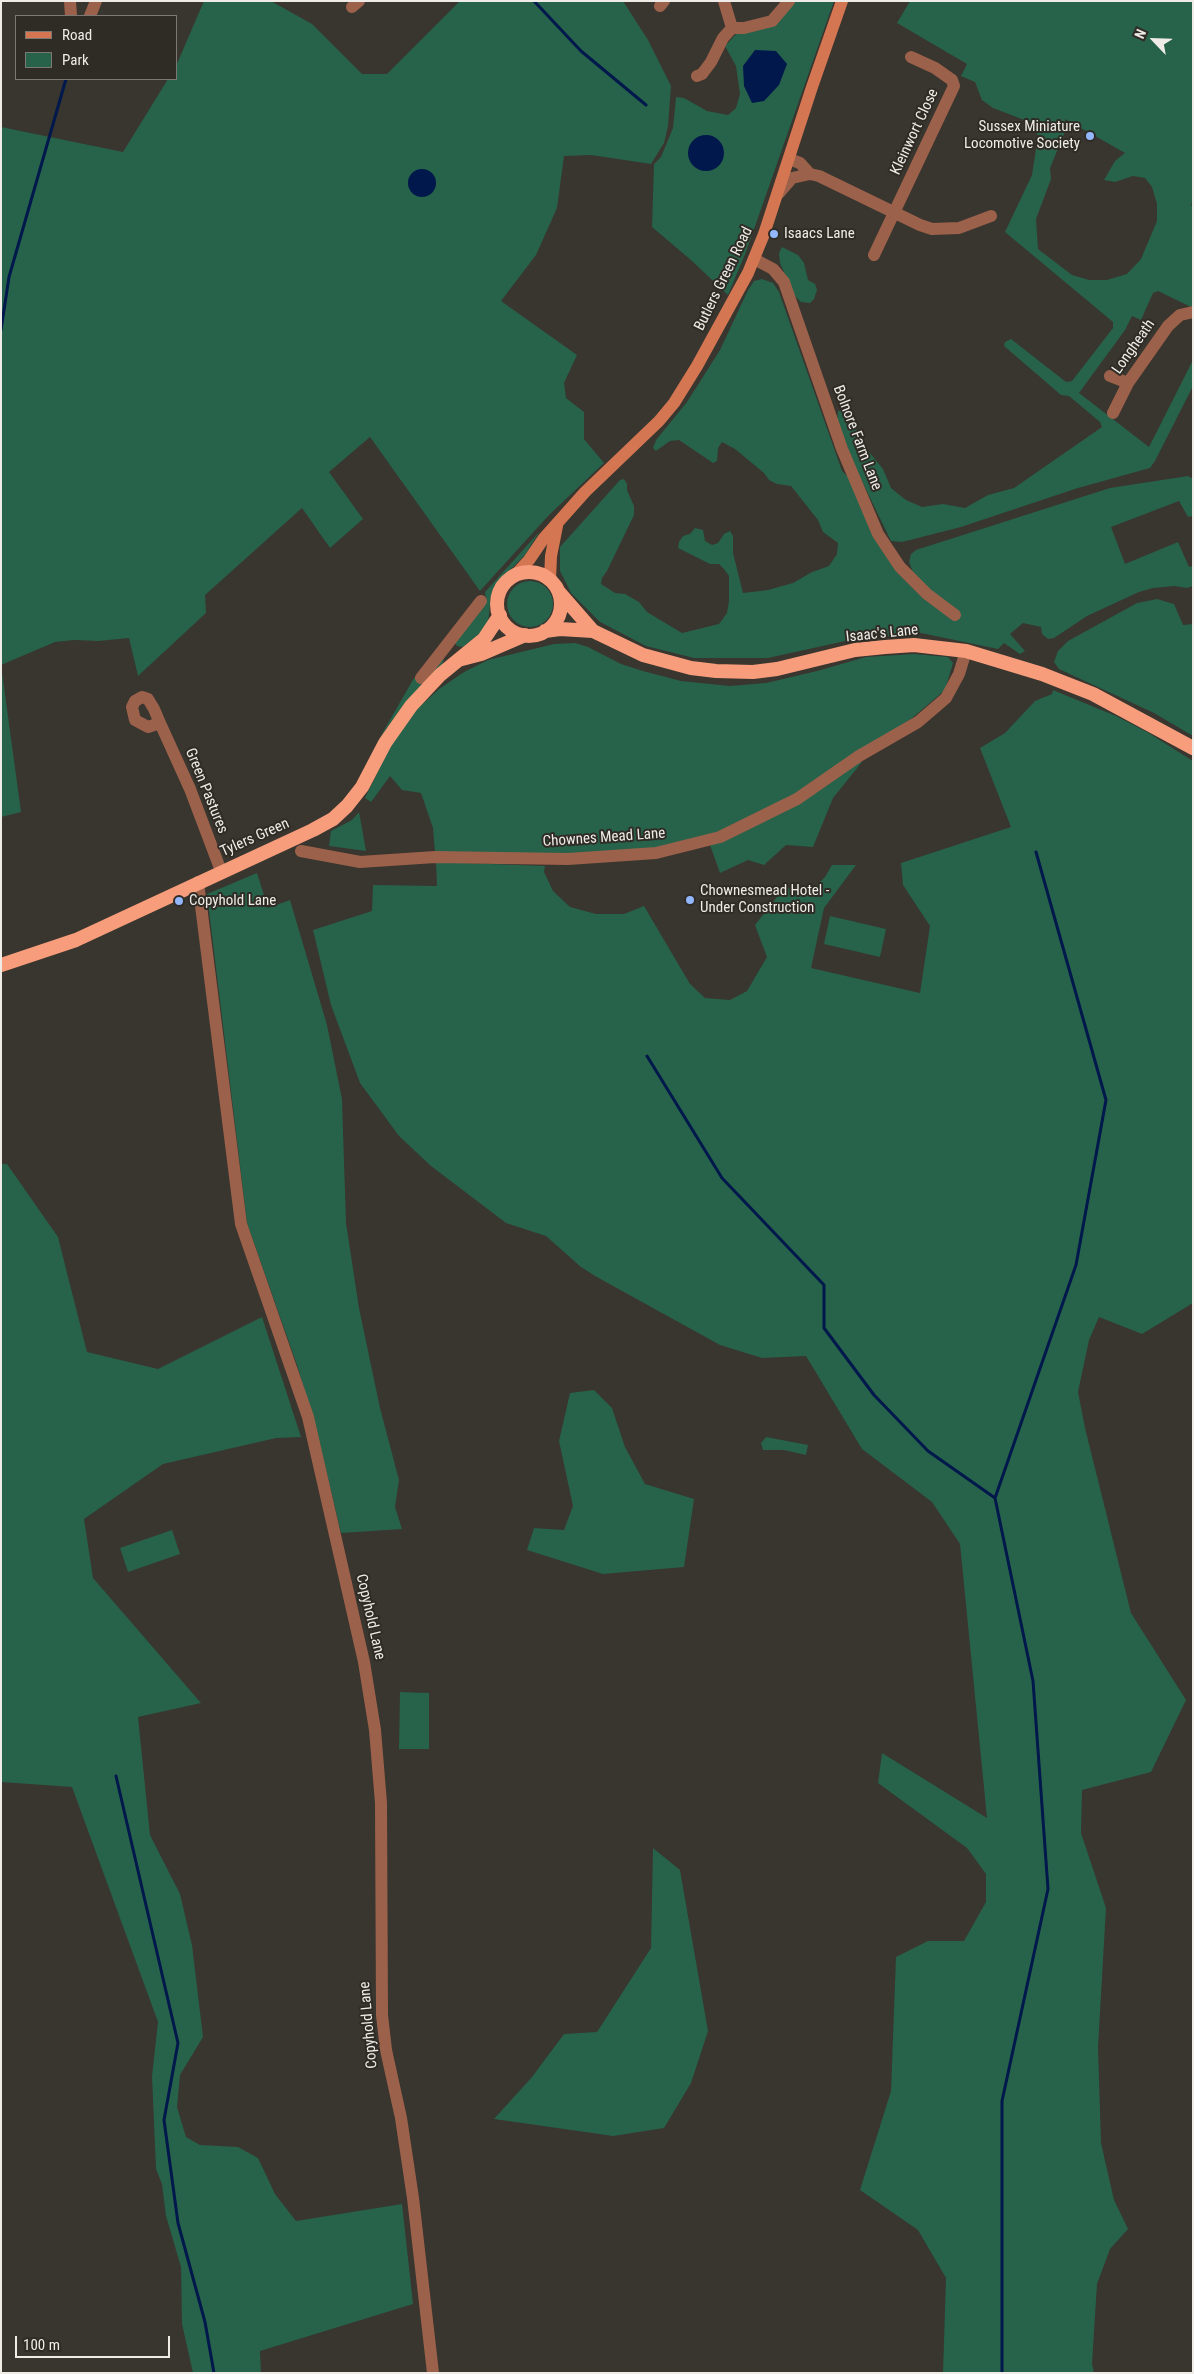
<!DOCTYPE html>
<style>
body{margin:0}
#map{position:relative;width:1194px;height:2374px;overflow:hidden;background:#39352f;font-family:"Roboto Condensed",sans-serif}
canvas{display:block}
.frame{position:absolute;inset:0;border:2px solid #efece8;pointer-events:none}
.legend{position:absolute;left:15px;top:15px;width:162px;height:65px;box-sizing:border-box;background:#2f2b25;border:1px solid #7c7873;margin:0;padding:6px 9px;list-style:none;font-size:15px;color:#efece8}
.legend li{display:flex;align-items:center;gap:10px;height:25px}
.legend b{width:25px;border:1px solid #7c7873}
.north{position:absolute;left:1129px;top:15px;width:50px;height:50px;-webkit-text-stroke:4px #2f2b25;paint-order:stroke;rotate:294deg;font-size:14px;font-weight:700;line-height:20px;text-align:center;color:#efece8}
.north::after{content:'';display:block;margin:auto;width:18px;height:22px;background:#efece8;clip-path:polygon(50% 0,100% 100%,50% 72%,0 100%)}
.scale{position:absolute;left:15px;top:2336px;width:155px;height:22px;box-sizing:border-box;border:2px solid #efece8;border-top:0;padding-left:6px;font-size:15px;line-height:18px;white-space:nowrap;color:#efece8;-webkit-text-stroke:4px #2f2b25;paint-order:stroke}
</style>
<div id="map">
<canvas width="1194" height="2374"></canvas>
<div class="frame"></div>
<ul class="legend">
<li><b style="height:6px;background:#d47652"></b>Road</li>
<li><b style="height:14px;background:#27624a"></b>Park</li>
</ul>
<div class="north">N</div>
<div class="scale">100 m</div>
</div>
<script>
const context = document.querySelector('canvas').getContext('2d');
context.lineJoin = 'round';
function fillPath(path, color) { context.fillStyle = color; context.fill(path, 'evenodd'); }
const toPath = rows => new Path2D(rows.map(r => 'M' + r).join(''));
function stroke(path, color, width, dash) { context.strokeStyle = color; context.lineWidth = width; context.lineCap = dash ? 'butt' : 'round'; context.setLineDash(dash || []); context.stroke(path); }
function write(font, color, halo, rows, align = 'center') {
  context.font = font + ' "Roboto Condensed",sans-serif'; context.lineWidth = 4; context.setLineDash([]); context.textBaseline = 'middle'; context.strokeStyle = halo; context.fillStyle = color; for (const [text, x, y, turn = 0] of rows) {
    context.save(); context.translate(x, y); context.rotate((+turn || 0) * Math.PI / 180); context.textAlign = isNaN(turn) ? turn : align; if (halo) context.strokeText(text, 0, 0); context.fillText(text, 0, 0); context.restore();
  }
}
fillPath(toPath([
 [204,1,271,1,312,24,362,74,387,74,460,1,623,1,648,40,671,86,668,126,664,143,651,164,591,155,564,156,557,208,536,255,501,301,577,355,564,383,566,398,584,412,584,439,604,463,549,515,480,591,370,437,329,472,363,519,330,548,302,508,205,595,206,613,138,676,129,638,98,641,74,640,55,642,1,665,1,127,123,152,168,79,176,79,176,66],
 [795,1,834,1,746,252,728,295,692,261,652,227,654,164,661,157,673,128,676,97,684,98,707,111,728,115,736,108,740,94,736,66,725,46,738,32,753,32],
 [910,1,1193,1,1193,200,1191,205,1193,207,1193,308,1158,291,1153,293,1141,320,1132,316,1125,330,1079,393,1149,447,1193,360,1193,386,1155,461,1150,468,1078,488,961,527,902,542,891,541,856,469,837,421,838,411,842,411,851,418,865,447,883,469,891,488,906,500,922,507,943,504,965,508,988,495,1014,488,1102,427,1100,422,1069,396,1061,395,1004,346,1005,342,1011,339,1066,382,1072,381,1113,328,1113,322,1005,232,1032,175,1038,136,1032,123,993,108,982,100,975,82,961,76,967,64,897,23],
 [1065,119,1125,153,1115,161,1104,180,1115,182,1133,176,1145,178,1152,187,1157,204,1157,221,1141,259,1127,274,1107,280,1089,280,1072,275,1038,249,1036,219,1051,179,1050,168,1067,127],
 [782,247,798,255,804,263,808,280,815,284,817,290,814,299,810,303,801,302,794,295,780,263,779,253],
 [762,279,773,283,779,292,842,471,850,479,875,536,913,572,909,562,911,554,916,550,1110,488,1188,476,1193,479,1193,516,1188,517,1179,501,1111,527,1125,564,1178,542,1189,567,1193,566,1193,586,1187,588,1174,586,1153,588,1139,592,1087,616,1054,638,1048,639,1042,634,1041,627,1023,623,1010,634,1025,651,1020,654,1004,643,998,649,921,633,850,640,768,658,694,658,646,646,600,622,571,593,560,571,560,547,620,480,624,479,627,484,627,490,634,506,634,515,607,571,602,578,601,584,615,593,625,594,639,602,647,612,682,633,719,624,727,613,729,601,729,576,724,569,719,564,710,564,678,548,679,542,683,536,690,534,695,528,703,530,705,541,712,545,718,543,724,534,730,531,733,536,733,553,743,593,768,590,793,583,812,572,829,566,837,554,838,543,823,532,818,520,791,486,777,484,769,480,764,473,735,449,722,442,718,448,717,461,713,463,679,440,670,441,656,451,653,448,656,440,687,402,720,350,748,290,754,281],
 [540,531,525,555,494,586,491,596,488,623,484,630,463,647,457,646,455,643,486,600,485,592],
 '507 604a23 23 0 1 1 46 0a23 23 0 1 1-46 0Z',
 [1157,599,1174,604,1183,625,1193,624,1193,736,1154,713,1059,669,1054,662,1058,651,1068,641,1137,603],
 [575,643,588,647,621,664,643,671,681,681,730,686,766,683,817,671,866,657,914,654,948,657,953,663,945,690,911,719,854,755,862,762,833,798,813,847,786,845,764,865,748,860,720,873,710,845,568,854,435,852,433,828,421,793,402,790,390,776,371,802,365,798,391,745,415,711,439,689,464,672,488,660,554,644],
 [444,658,443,663,403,706,379,739,414,678,418,678],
 [1,665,21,812,1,817],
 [1053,690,1116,716,1147,732,1193,761,1193,1303,1142,1334,1099,1317,1089,1340,1078,1392,1085,1428,1131,1613,1186,1700,1151,1772,1082,1790,1081,1833,1106,1908,1098,2047,1101,2143,1114,2200,1128,2229,1110,2249,1097,2284,1092,2364,1094,2373,943,2373,946,2278,918,2230,860,2190,891,2091,896,1957,928,1941,964,1941,986,1902,986,1874,967,1848,878,1783,882,1753,987,1818,960,1544,932,1502,862,1449,806,1356,762,1358,720,1345,595,1276,581,1267,546,1236,506,1223,431,1166,399,1136,360,1083,331,1005,313,930,372,911,373,885,437,886,436,862,545,866,544,872,553,891,570,907,596,914,624,914,644,906,690,984,705,998,730,1000,747,991,767,957,755,925,784,888,812,890,825,877,832,865,856,865,824,908,811,968,920,993,930,926,903,885,901,863,1011,827,980,748,1005,733,1035,701,1052,694],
 [359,812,366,851,329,846,331,831,352,820],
 [257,873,268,908,290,900,327,1025,342,1099,346,1223,359,1308,380,1408,399,1480,395,1507,402,1529,341,1533,318,1436,297,1365,247,1223,207,894],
 [830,916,886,929,880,957,824,944],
 [1,1164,7,1164,58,1237,87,1352,158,1369,262,1317,301,1437,276,1438,163,1464,84,1519,93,1578,201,1703,138,1717,150,1835,180,1894,192,1945,203,2037,180,2075,177,2107,186,2137,200,2145,238,2147,258,2158,275,2194,296,2221,402,2204,413,2304,260,2351,261,2373,193,2373,182,2324,181,2267,166,2216,162,2184,156,2169,152,2076,158,2022,72,1787,1,1782],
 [594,1390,612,1408,625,1447,645,1484,694,1499,684,1567,603,1574,527,1550,534,1528,564,1530,573,1506,559,1441,570,1393],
 [766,1437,808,1445,806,1455,784,1450,763,1450,761,1443],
 [172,1530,180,1554,128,1572,120,1548],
 [400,1692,429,1693,429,1749,399,1749],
 [653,1848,680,1870,708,2031,691,2083,664,2128,613,2136,494,2119,532,2077,564,2034,597,2032,651,1948]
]), '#27624a');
fillPath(toPath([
 [755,50,776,51,787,64,779,85,764,101,752,103,744,86,743,66],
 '688 153a18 18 0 1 1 36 0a18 18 0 1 1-36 0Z',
 '408 183a14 14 0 1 1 28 0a14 14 0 1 1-28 0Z'
]), '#00184b');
stroke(toPath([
 [534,1,581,51,646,105],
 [1,330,9,277,66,79],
 [647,1056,722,1178,824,1285,824,1328,874,1395,928,1451,995,1498],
 [116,1776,178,2043,164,2120,178,2223,205,2322,214,2373],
 [1002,2373,1002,2101,1048,1889,1033,1681,995,1498,1076,1265,1106,1100,1036,852]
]), '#00184b', 3);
stroke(toPath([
 [70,1,71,16],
 [724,1,732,28,744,28,772,21,789,1],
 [660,6,664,1],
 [352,7,359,1],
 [90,16,96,1],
 [697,76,702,74,711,62,723,38,732,28],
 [789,159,800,163,810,174],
 [779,193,792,178,810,174,819,176,920,225,932,229,959,228,991,216],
 [874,255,954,86,952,80,935,68,911,57],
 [754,259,773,269,784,282,842,449,878,534,900,567,927,594,955,615],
 [1110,376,1128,383],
 [1113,413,1128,383,1168,326,1180,315,1193,312],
 [421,678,481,601],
 [160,723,148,727,135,720,132,707,135,701,142,697,148,699,154,709,160,723,190,789,221,871],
 [301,851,360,862,435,857,568,859,656,853,720,837,797,799,859,756,918,722,946,698,959,674,966,651],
 [198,882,241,1224,308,1417,364,1662,375,1730,381,1803,382,2015,386,2050,401,2118,413,2198,433,2373]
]), '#9c614a', 12);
stroke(toPath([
 [515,575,529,560,544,538,585,492,659,421,674,403,697,366,748,273,764,234,812,87,842,1],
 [550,580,551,556,557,526]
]), '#d47652', 12);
stroke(toPath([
 '497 604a32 32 0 1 1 64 0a32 32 0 1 1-64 0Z',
 [559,592,593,631],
 [545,631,560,629,593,631,643,655,691,668,716,671,753,672,777,669,855,650,885,647,914,645,966,651,1042,674,1093,694,1193,748],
 [462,659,481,654,525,635],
 [1,965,76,940,313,830,333,819,347,806,362,787,385,743,411,706,440,675,484,639,500,615]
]), '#f79d7b', 14);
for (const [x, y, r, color] of [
 [1090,136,5,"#93b7fd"],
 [774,234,5,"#93b7fd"],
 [690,900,5,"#93b7fd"],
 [179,901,5,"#93b7fd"]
]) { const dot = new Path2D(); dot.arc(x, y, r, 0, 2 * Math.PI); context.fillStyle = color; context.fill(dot); stroke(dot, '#2f2b25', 2); }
write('15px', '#efece8', '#2f2b25', [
 ["Sussex Miniature",1080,127,"right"],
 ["Locomotive Society",1080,144,"right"],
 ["Isaacs Lane",784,234],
 ["Chownesmead Hotel -",700,891],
 ["Under Construction",700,908],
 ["Copyhold Lane",189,901]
], 'left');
write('15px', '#efece8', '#2f2b25', [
 ["Kleinwort Close",915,132,-65],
 ["Butlers Green Road",724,279,-64],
 ["Longheath",1134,347,-55],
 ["Bolnore Farm Lane",857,438,69],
 ["Isaac's Lane",882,634,-6],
 ["Green Pastures",206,791,68],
 ["Tylers Green",255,838,-24],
 ["Chownes Mead Lane",604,838,-4],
 ["Copyhold Lane",370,1617,77],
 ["Copyhold Lane",369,2025,-95]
]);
</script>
